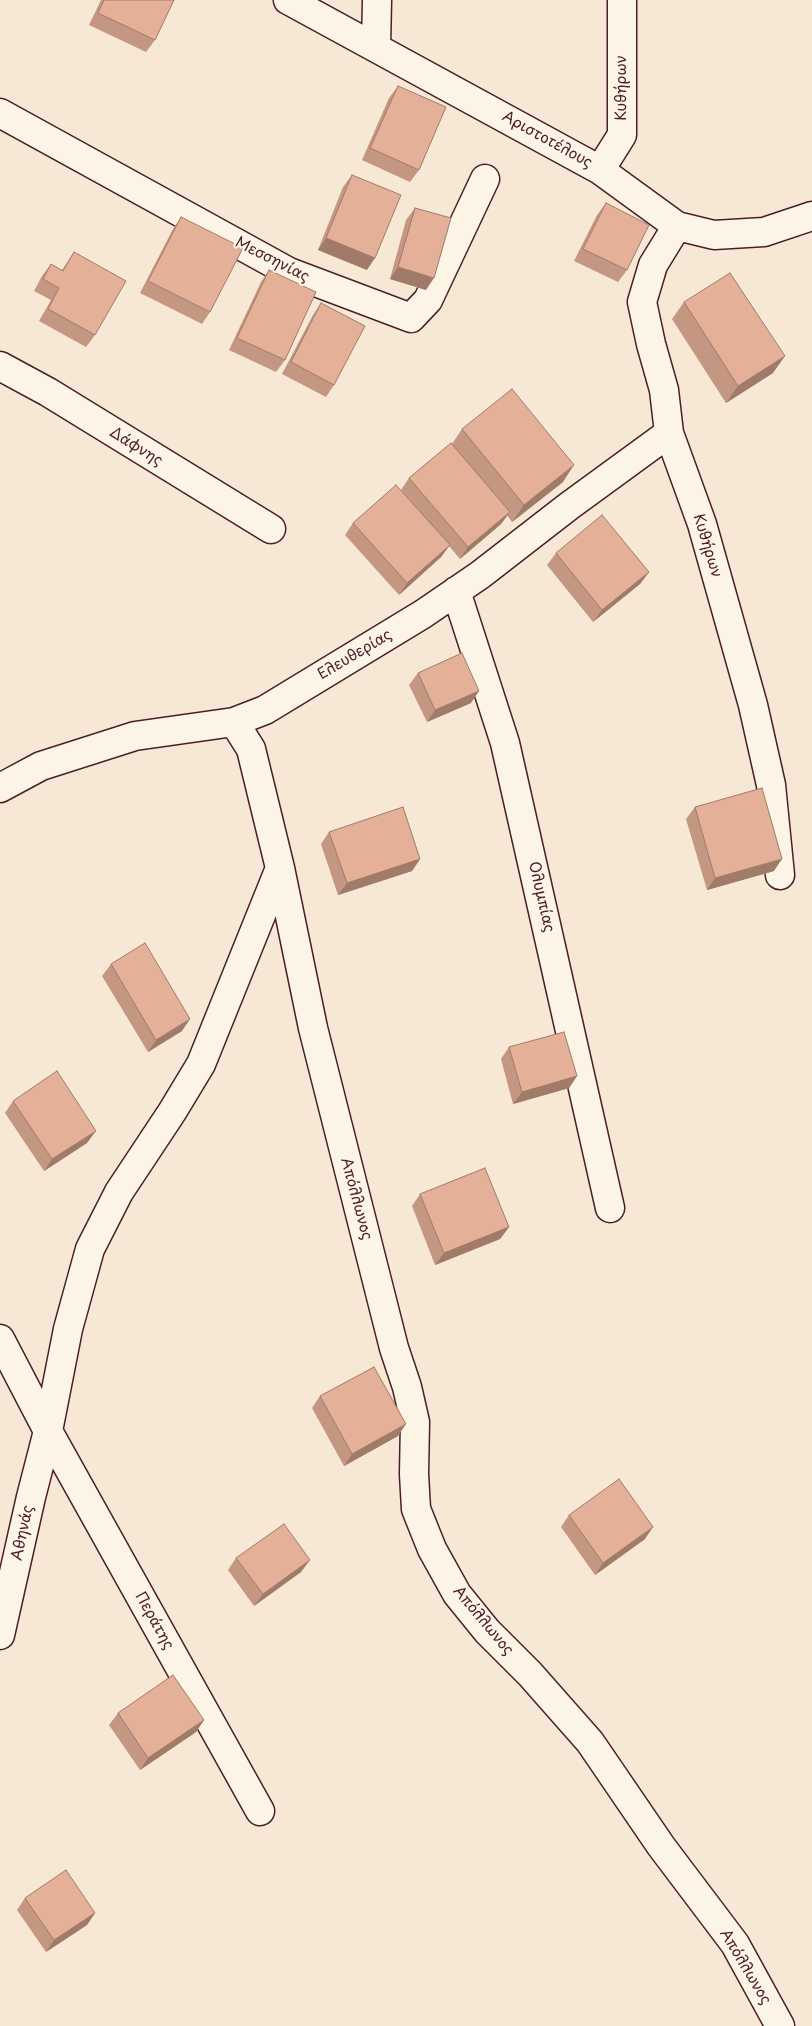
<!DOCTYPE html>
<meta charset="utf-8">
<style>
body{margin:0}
canvas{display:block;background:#f7e7d5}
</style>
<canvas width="812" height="2026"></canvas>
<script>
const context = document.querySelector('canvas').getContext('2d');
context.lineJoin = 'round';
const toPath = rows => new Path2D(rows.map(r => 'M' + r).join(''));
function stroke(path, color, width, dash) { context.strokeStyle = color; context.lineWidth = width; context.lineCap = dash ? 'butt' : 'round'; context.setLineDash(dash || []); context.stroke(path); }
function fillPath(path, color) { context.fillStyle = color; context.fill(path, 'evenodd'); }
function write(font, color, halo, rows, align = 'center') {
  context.font = font + ' "Playpen Sans",sans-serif'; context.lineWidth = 4.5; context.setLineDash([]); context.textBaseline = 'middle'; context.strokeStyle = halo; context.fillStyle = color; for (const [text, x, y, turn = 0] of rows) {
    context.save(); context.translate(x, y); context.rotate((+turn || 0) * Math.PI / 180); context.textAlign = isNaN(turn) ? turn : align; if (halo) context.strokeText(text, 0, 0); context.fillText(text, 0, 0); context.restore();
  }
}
const street = toPath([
 [288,0,600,170,677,226,714,235,764,232,812,216],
 [376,47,377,0],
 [0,113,289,272,411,318,428,300,485,179],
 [600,170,622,135,622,0],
 [677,226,653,265,642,302,651,344,664,390,669,433,702,524,753,705,771,785,780,875],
 [0,366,48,392,271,529],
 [456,591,505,743,610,1208],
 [234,722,251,749,280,868,313,1028,394,1348,407,1387,415,1422,414,1474,416,1509,432,1549,457,1594,487,1631,530,1674,590,1742,661,1846,735,1944,780,2026],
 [0,788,41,766,135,736,234,722,265,710,423,614,480,575,569,506,669,433],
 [0,1339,48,1431,260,1811],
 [0,1635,31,1497,48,1431,68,1329,90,1249,119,1192,172,1112,201,1064,280,868]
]);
stroke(street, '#4a1f2b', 31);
stroke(street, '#fcf5e5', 28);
fillPath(toPath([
 [101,0,174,0,155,40,146,52,89,25],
 [398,86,419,170,410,182,362,160,389,98],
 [352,175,367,270,318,250,343,187],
 [606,203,627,270,618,282,574,261,597,215],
 [415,208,426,290,390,279,406,220],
 [181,217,210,312,202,324,140,293,173,229],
 [74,252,95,335,86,347,39,321,51,300,34,291,42,276,51,264,62,270],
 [269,270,285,360,276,372,229,350,261,282],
 [684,302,773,373,726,403,672,319],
 [321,303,334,385,326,397,282,374,313,315],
 [462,429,563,482,512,522,507,515,501,524,460,559,449,546,441,557,399,595,345,535,353,523,422,514,401,490,409,478,452,444],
 [556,553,649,572,640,584,593,622,547,565],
 [418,673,471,703,427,722,409,685],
 [695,807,774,871,707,890,686,819],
 [329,832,420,859,412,871,338,895,321,844],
 [111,964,182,1031,148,1052,102,976],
 [509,1047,577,1076,569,1088,513,1104,501,1059],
 [13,1101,87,1143,44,1171,5,1113],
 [420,1194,509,1227,500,1239,435,1265,412,1206],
 [320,1396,398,1436,344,1466,312,1408],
 [569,1515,645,1539,595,1575,561,1527],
 [236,1558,301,1572,254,1606,228,1570],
 [118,1713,204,1720,196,1732,140,1770,109,1725],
 [25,1898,95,1913,87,1925,46,1952,17,1910]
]), '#c49782');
fillPath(toPath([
 [326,238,375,258,367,270,318,250],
 [398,267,434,278,426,290,390,279],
 [785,356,773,373,726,403,738,386],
 [574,465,563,482,512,522,524,505],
 [510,512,501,524,460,559,468,547],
 [450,545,441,557,399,595,407,583],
 [649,572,640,584,593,622,602,610],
 [479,691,471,703,427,722,435,710],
 [420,859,412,871,338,895,347,883],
 [782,859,774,871,707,890,715,878],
 [190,1019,182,1031,148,1052,156,1040],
 [577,1076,569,1088,513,1104,522,1092],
 [96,1131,87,1143,44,1171,52,1159],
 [509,1227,500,1239,435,1265,444,1253],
 [406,1424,398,1436,344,1466,352,1454],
 [653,1527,645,1539,595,1575,603,1563],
 [310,1560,301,1572,254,1606,263,1594],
 [204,1720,196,1732,140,1770,148,1758],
 [95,1913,87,1925,46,1952,54,1940]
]), '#a07b6a');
const building = toPath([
 [104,0,174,0,155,40,98,13,104,0],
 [398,86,446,107,419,170,370,148,398,86],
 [352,175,401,195,375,258,326,238,352,175],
 [606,203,649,225,627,270,583,249,606,203],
 [415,208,451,218,434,278,398,267,415,208],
 [181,217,243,248,210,312,148,281,181,217],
 [74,252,126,281,95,335,48,309,59,288,43,279,51,264,63,271,74,252],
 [269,270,316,292,285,360,237,338,269,270],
 [730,273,785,356,738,386,684,302,730,273],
 [321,303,365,326,334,385,291,362,321,303],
 [512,389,574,465,524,505,462,429,512,389],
 [451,443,510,512,468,547,409,478,451,443],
 [396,485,450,545,407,583,353,523,396,485],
 [602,515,649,572,602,610,556,553,602,515],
 [462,653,479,691,435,710,418,673,462,653],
 [762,788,782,859,715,878,695,807,762,788],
 [403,807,420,859,347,883,329,832,403,807],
 [145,943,190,1019,156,1040,111,964,145,943],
 [564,1032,577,1076,522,1092,509,1047,564,1032],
 [57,1071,96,1131,52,1159,13,1101,57,1071],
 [485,1168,509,1227,444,1253,420,1194,485,1168],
 [374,1367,406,1424,352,1454,320,1396,374,1367],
 [619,1479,653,1527,603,1563,569,1515,619,1479],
 [284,1524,310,1560,263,1594,236,1558,284,1524],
 [173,1675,204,1720,148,1758,118,1713,173,1675],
 [66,1870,95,1913,54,1940,25,1898,66,1870]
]);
fillPath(building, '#e4b097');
stroke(building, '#a07b6a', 1);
write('15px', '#4a1f2b', '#fcf5e5', [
 ["Κυθήρων",622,88,-90],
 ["Αριστοτέλους",547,140,29],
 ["Μεσσηνίας",272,260,27],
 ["Δάφνης",136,447,32],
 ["Κυθήρων",707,546,73],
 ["Ελευθερίας",355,655,-31],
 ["Ολυμπίας",541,897,77],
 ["Απόλλωνος",356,1199,75],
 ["Αθηνάς",23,1533,-78],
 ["Περάτης",154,1621,61],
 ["Απόλλωνος",483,1621,50],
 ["Απόλλωνος",745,1967,59]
]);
</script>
